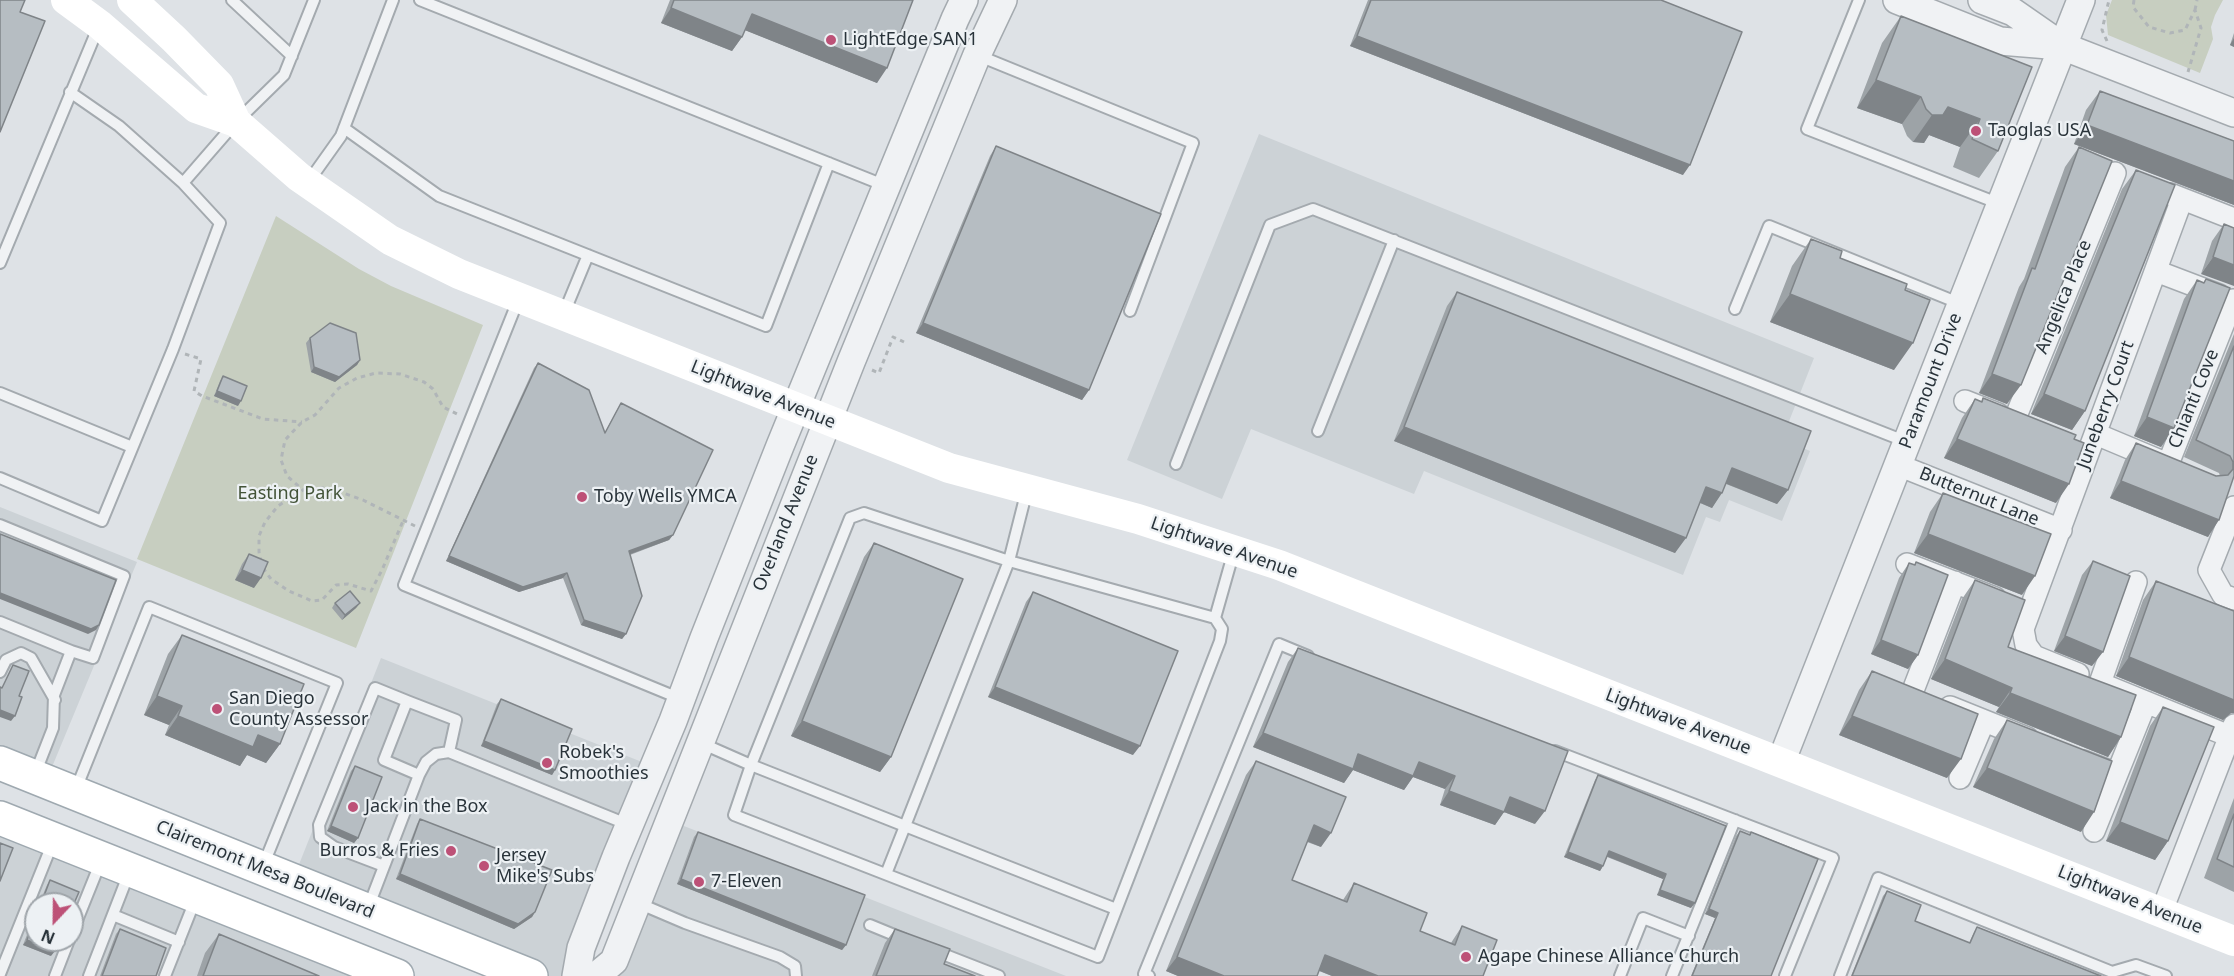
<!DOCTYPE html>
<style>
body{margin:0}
#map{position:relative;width:2234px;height:976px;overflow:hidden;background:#dee2e6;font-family:"Noto Sans",sans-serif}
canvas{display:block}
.north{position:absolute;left:24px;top:892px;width:60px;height:60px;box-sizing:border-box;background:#edf1f4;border:2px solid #9fa5aa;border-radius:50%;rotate:202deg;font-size:16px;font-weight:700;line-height:24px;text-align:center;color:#29333a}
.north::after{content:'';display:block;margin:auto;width:21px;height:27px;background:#bd5177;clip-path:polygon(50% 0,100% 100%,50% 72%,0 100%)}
</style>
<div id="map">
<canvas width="2234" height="976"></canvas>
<div class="north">N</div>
</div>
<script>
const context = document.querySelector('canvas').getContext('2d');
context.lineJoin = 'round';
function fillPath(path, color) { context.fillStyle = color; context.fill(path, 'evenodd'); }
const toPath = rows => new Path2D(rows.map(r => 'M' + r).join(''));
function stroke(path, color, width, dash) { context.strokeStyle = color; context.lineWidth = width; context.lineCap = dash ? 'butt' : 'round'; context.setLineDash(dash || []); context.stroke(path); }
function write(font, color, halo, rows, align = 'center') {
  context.font = font + ' "Noto Sans",sans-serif'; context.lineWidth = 4.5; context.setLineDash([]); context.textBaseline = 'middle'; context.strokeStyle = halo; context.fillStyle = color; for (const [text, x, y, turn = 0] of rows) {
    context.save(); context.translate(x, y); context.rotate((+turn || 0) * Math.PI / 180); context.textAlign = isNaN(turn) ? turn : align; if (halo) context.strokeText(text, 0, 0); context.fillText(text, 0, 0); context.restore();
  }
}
fillPath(toPath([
 [1259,134,1814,358,1782,439,1810,451,1782,521,1729,500,1720,522,1706,517,1683,575,1424,471,1414,494,1251,429,1222,499,1127,460],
 [0,507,137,562,52,767,0,746],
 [381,658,647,764,568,976,546,976,294,877],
 [661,817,1066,976,595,976],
 [0,823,382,976,0,976],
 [36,904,72,904,72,940,36,940]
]), '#ccd2d6');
fillPath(toPath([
 [2112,0,2223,0,2215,15,2211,27,2213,39,2200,73,2108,35,2106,15],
 [276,216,359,269,391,286,483,325,356,648,137,559]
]), '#c7cec0');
const service = toPath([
 [232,0,292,56],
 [420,0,886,186],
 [1859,0,1807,129,2000,204],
 [977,55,1193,143,1130,311],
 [70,92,119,126,183,183],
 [344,128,439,196,766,326,829,163],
 [309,181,341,136,393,0],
 [0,263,98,28],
 [519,298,404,585,681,699],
 [1735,309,1769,226,1961,304],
 [564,313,588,255],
 [0,393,132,447],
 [1318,431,1394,240],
 [1176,464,1270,225,1313,209,1907,442],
 [0,478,102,521,173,349,220,223,183,183,236,122,284,75,314,0],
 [1027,490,1009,561,1215,618,1234,551],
 [0,525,124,576,93,658,71,651],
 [0,622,71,651,54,695,53,728,35,774],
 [0,672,6,660,21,653,31,658,55,700],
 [701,743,751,765,850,518,864,513,1009,561,905,826,751,765,734,815,1098,957,1220,641,1222,629,1215,618],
 [1555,751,1833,858,1785,976],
 [419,775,384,760,407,701,456,720,449,752],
 [76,789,149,607,337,683,263,866],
 [384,866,334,847,320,837,319,825,375,688,407,701],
 [886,874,905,826,1116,909],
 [638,903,685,923,780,957,795,966,796,976],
 [368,908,419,775,426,762,436,754,449,752,629,825],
 [113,915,179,942],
 [870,925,904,939],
 [72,933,101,861],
 [935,951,999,976],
 [0,974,53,842],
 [55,976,69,940],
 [89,976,129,873],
 [165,976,196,898],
 [1149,976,1144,974,1279,644,1308,656],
 [1620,976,1643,918,1689,936],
 [1672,976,1735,820],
 [1840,976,1878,878,2112,972,2136,965,2166,976]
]);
const minor = toPath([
 [2170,194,2234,219],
 [2156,271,2219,295],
 [1965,401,1998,414],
 [2014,421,2115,173],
 [2096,434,2158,460],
 [2168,464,2233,300],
 [1898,465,2061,530],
 [2234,507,2209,570,2223,595,2234,599],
 [1907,564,1995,598],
 [2078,674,2034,656,2026,645,2023,629,2182,199],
 [2100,683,2136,582],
 [2109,687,2234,738],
 [1912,693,1955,582],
 [1950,707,2027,738],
 [2083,761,2117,774],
 [1960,778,1984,721],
 [2094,831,2146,702],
 [2161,913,2234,725]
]);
const tertiary = toPath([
 [1897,0,2000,41,2061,46],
 [1982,0,2013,12,2062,46,2234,113],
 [1781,762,2081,0],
 [576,976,581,948,616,857,673,721,704,638,780,446,955,19,964,0],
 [596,976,614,961,851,362,977,55,1003,0]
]);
const primary = toPath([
 [0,763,531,976],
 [0,818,397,976]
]);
stroke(service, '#a4aaaf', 14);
stroke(minor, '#a4aaaf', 24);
stroke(tertiary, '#a4aaaf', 30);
stroke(primary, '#9fa9b0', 36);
stroke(toPath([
 [2134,0,2133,7,2149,27,2170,33,2185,30,2195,10,2201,28,2188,72],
 [2195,10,2197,0],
 [2107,41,2102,30,2109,0],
 [185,354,201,359,194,391,202,396,263,419,302,422],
 [872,370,879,373,893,337,904,342],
 [415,526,363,500,343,493,323,488,303,490,287,476,281,460,285,440,302,422,315,415,339,388,357,378,376,373,400,374,424,382,433,389,443,407,457,414],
 [261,562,259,552,259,536,265,522,278,506,303,490],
 [263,568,271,579,289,591,312,601,322,600,336,585,348,584,371,591,382,570,403,521]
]), '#b0b5b8', 3, [4.5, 4.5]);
stroke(service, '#f0f2f4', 10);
stroke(minor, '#f0f2f4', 21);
stroke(tertiary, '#f0f2f4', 27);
stroke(toPath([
 [66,0,100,25,196,108,236,122],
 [132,0,174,39,219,85,236,122,299,177,390,240,459,274,949,468,1138,519,1279,565,2234,941]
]), '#fff', 30);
stroke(primary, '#fff', 33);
fillPath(toPath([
 [670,0,913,0,877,83,745,30,742,37,732,51,661,23],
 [1368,0,1661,0,1683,175,1350,46],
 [1901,16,2032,67,1998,151,1979,178,1953,167,1960,147,1929,135,1924,143,1913,142,1907,136,1902,124,1857,108,1882,43],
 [2234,33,2234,47,2230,45],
 [2100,91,2234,141,2234,205,2074,144,2086,110],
 [996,146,1089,390,1082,400,916,333,990,156],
 [2079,147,2007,404,1979,393,2019,287,2024,279,2065,167],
 [2136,170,2085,411,2072,430,2031,414,2122,189],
 [2224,224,2234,228,2201,274,2212,241],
 [1811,239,1840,258,1905,290,1894,370,1770,322,1792,266],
 [2206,279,2174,428,2161,447,2134,436,2184,299,2197,280,2203,283],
 [1457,292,1788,490,1777,504,1726,484,1712,508,1700,503,1675,553,1394,441,1447,306],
 [2234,334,2234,476,2208,537,2110,498,2125,460,2136,443,2216,476,2220,476,2219,473,2184,457],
 [310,338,360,360,357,365,335,382,311,372,306,343],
 [538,363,605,432,621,403,673,535,669,540,630,555,626,634,622,639,581,625,563,578,519,592,446,561,534,368],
 [223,376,238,406,214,396,220,381],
 [1983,398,2056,503,1944,458,1962,418,1975,399,1981,402],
 [1943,493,2022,595,1914,553,1930,512],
 [874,543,891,757,880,772,791,736,864,557],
 [249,554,254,588,235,580,242,564],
 [2093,561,2092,666,2054,651,2082,575],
 [1916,562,1918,655,1908,669,1871,654,1899,578,1909,563,1914,565],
 [1975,580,2008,647,2121,737,2108,757,1996,712,1999,707,1931,679,1962,599],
 [2156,581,2234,611,2234,713,2231,713,2223,720,2116,676,2143,600],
 [1033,592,1133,755,988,697,1026,602],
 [335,603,360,603,356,608,342,620,332,608],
 [182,635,280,744,266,763,247,755,240,766,165,735,169,725,144,715,168,654],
 [1298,648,1535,824,1504,812,1495,825,1440,805,1445,789,1413,777,1404,790,1353,770,1344,783,1253,747,1288,662],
 [1872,671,1947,778,1839,735,1859,690],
 [501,699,555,770,552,775,481,746,497,704],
 [2163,707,2168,841,2155,860,2106,841,2150,726],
 [2007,720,2081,832,1973,787,1994,739],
 [1256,761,1321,847,1307,842,1292,880,1343,900,1354,883,1420,931,1451,943,1462,926,1483,976,1332,976,1319,971,1317,976,1178,976,1166,971,1246,775],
 [355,766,358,838,354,843,327,831,351,771],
 [1598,775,1691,908,1657,895,1663,879,1607,857,1603,866,1600,871,1564,857,1595,780],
 [2234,798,2234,892,2204,878],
 [420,819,535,912,532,917,514,929,396,879,417,824],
 [1740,831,1749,835,1751,832,1771,976,1691,976,1715,918,1705,914,1736,836],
 [698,832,846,945,842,950,677,884,694,837],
 [50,880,72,904,39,904,47,885],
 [1887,891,1915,921,1969,943,1974,932,1977,927,2101,976,1851,976,1883,896],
 [36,912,36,940,51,956,23,945],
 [120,929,156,976,100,976,116,934],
 [895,929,944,964,975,976,872,976,885,943],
 [219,934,319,976,197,976,205,953]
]), '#9da3a7');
fillPath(toPath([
 [671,8,742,37,732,51,661,23],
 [752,14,887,68,877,83,742,29],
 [1357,36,1690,165,1683,175,1350,46],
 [2234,38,2234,47,2230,45],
 [1876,80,1921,97,1902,124,1857,108],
 [1948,107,1980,119,1960,147,1929,135,1924,143,1913,142,1932,115],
 [2087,125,2234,181,2234,205,2074,144],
 [2213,257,2234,265,2234,286,2201,274],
 [1790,294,1913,343,1894,370,1770,322],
 [923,323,1089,390,1082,400,916,333],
 [360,360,357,365,335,382,311,372,314,367],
 [1992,374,2021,385,2007,404,1979,393],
 [217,391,241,401,238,406,214,396],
 [2044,394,2085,411,2072,430,2031,414],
 [2147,417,2174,428,2161,447,2134,436],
 [1404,427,1686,538,1675,553,1394,441],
 [1957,439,2069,484,2056,503,1944,458],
 [1732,468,1788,490,1777,504,1722,482],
 [2121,481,2219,520,2208,537,2110,498],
 [1706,487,1722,493,1712,508,1696,501],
 [1928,534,2035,576,2022,595,1914,553],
 [673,535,669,540,625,556,629,551],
 [449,556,567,573,563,578,519,592,446,561],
 [242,570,261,578,254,588,235,580],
 [0,593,99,625,96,630,88,634,0,599],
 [360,603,356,608,342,620,345,615],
 [584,620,626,634,622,639,581,625],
 [2065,636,2103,652,2092,666,2054,651],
 [1881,640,1918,655,1908,669,1871,654],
 [2129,657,2234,700,2234,713,2231,713,2223,720,2116,676],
 [1945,659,2012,688,1999,707,1931,679],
 [995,687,1140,746,1133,755,988,697],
 [2010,693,2121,737,2108,757,1996,712],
 [157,696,182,706,169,725,144,715],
 [0,710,15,716,11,721,0,717],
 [178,716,258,735,280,744,266,763,247,755,240,766,165,735],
 [1852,716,1961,759,1947,778,1839,735],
 [802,721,891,757,880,772,791,736],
 [1263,733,1358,754,1419,762,1455,776,1445,789,1413,777,1404,790,1353,770,1344,783,1253,747],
 [484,741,555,770,552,775,481,746],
 [1987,768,2094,812,2081,832,1973,787],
 [1449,791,1510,797,1545,811,1535,824,1504,812,1495,825,1440,805],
 [2120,822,2168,841,2155,860,2106,841],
 [1314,825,1331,833,1321,847,1304,840],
 [331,826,358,838,354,843,327,831],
 [1609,851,1666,874,1663,879,1606,856],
 [1568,852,1603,866,1600,871,1564,857],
 [400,874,535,912,532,917,514,929,396,879],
 [681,879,846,945,842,950,677,884],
 [1660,890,1695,903,1691,908,1657,895],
 [1709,909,1718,913,1715,918,1705,914],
 [27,940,55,951,51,956,23,945],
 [1325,955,1378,976,1332,976,1315,969],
 [1177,957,1224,976,1178,976,1166,971]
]), '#7f8488');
const building = toPath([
 [0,0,25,0,20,12,45,21,0,132,0,0],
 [674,0,913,0,887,68,752,14,742,37,671,8,674,0],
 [1371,0,1661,0,1742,32,1690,165,1357,36,1371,0],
 [1901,16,2032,67,1998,151,1972,139,1980,119,1948,107,1943,115,1932,115,1926,109,1921,97,1876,80,1901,16],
 [2100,91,2234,141,2234,181,2087,125,2100,91],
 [996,146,1161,214,1089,390,923,323,996,146],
 [2079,147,2112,161,2021,385,1992,374,2032,268,2035,269,2079,147],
 [2136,170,2175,185,2085,411,2044,394,2136,170],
 [2224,224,2234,228,2234,265,2213,257,2224,224],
 [1811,239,1842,251,1840,258,1907,284,1905,290,1930,300,1913,343,1790,294,1811,239],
 [2206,279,2230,288,2174,428,2147,417,2197,280,2204,283,2206,279],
 [1457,292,1811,431,1788,490,1732,468,1722,493,1706,487,1686,538,1404,427,1457,292],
 [330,323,356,333,360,360,339,377,314,367,310,338,330,323],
 [2234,346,2234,476,2219,520,2121,481,2136,443,2216,476,2228,475,2233,469,2233,462,2230,456,2196,440,2234,346],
 [538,363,589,390,605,433,621,403,713,450,673,535,629,551,642,596,626,634,584,620,567,573,523,587,449,556,538,363],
 [223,376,247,386,241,401,217,391,223,376],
 [1983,398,2076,435,2074,439,2084,443,2069,484,1957,439,1975,399,1982,402,1983,398],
 [1943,493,2051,534,2035,576,1928,534,1943,493],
 [0,534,116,580,99,625,91,629,0,593,0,534],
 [874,543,963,579,891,757,802,721,874,543],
 [249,554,268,562,261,578,242,570,249,554],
 [2093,561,2130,576,2103,652,2065,636,2093,561],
 [1916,562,1948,575,1918,655,1881,640,1909,563,1915,565,1916,562],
 [1975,580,2025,600,2008,647,2136,695,2121,737,2010,693,2012,688,1945,659,1975,580],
 [2156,581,2234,611,2234,700,2129,657,2156,581],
 [350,591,360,603,345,615,335,603,350,591],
 [1033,592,1178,651,1140,746,995,687,1033,592],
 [182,635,304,684,280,744,258,735,253,747,178,716,182,706,157,696,182,635],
 [1298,648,1568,751,1545,811,1510,797,1504,812,1449,791,1455,776,1419,762,1413,776,1358,754,1353,769,1263,733,1298,648],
 [13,665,29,671,19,696,22,697,15,716,0,710,0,687,2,688,13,665],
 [1872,671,1978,714,1961,759,1852,716,1872,671],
 [501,699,572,729,555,770,484,741,501,699],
 [2163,707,2214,727,2168,841,2120,822,2163,707],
 [2007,720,2112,761,2094,812,1987,768,2007,720],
 [1256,761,1346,797,1331,833,1314,825,1292,880,1347,902,1354,883,1427,913,1420,931,1455,945,1462,926,1497,940,1483,976,1378,976,1325,955,1317,976,1224,976,1177,957,1256,761],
 [355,766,382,777,358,838,331,826,355,766],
 [1598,775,1726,826,1695,903,1660,890,1666,874,1609,851,1603,866,1568,852,1598,775],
 [2234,814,2234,867,2217,859,2234,814],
 [420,819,552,870,535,912,518,924,400,874,420,819],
 [1740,831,1750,835,1751,832,1818,859,1771,976,1692,976,1718,913,1709,909,1740,831],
 [698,832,865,895,846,945,681,879,698,832],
 [0,843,13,848,0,881,0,843],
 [50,880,79,892,72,908,72,904,41,904,50,880],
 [1887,891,1921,905,1915,921,1970,943,1977,927,2101,976,1852,976,1887,891],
 [36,917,36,940,59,940,55,951,27,940,36,917],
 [120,929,166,948,156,976,102,976,120,929],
 [895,929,950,949,944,964,975,976,876,976,895,929],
 [219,934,319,976,203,976,219,934]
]);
fillPath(building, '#b6bdc2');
stroke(building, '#7f8488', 1.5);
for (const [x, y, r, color] of [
 [831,40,6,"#bd5177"],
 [1976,131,6,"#bd5177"],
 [582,497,6,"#bd5177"],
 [217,709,6,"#bd5177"],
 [547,763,6,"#bd5177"],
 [353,807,6,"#bd5177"],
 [451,851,6,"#bd5177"],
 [484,866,6,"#bd5177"],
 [699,882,6,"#bd5177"],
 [1466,957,6,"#bd5177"]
]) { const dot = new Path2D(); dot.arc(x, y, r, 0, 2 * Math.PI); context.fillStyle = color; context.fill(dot); stroke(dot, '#edf1f4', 2); }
write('18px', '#29333a', '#edf1f4', [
 ["LightEdge SAN1",843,40],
 ["Taoglas USA",1988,131],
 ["Toby Wells YMCA",594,497],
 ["San Diego",229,699],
 ["County Assessor",229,720],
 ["Robek's",559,753],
 ["Smoothies",559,774],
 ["Jack in the Box",365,807],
 ["Burros & Fries",439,851,"right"],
 ["Jersey",496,856],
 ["Mike's Subs",496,877],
 ["7-Eleven",711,882],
 ["Agape Chinese Alliance Church",1478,957]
], 'left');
write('18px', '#29333a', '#edf1f4', [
 ["Angelica Place",2064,297,-68],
 ["Paramount Drive",1931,381,-69],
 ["Lightwave Avenue",763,395,22],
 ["Chianti Cove",2194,399,-68],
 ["Juneberry Court",2106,405,-70],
 ["Butternut Lane",1979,497,22],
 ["Overland Avenue",786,523,-68],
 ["Lightwave Avenue",1224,548,19],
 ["Lightwave Avenue",1678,722,21],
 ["Clairemont Mesa Boulevard",265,870,22],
 ["Lightwave Avenue",2130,900,22]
]);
write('18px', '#435438', '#edf1f4', [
 ["Easting Park",290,494]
]);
</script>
